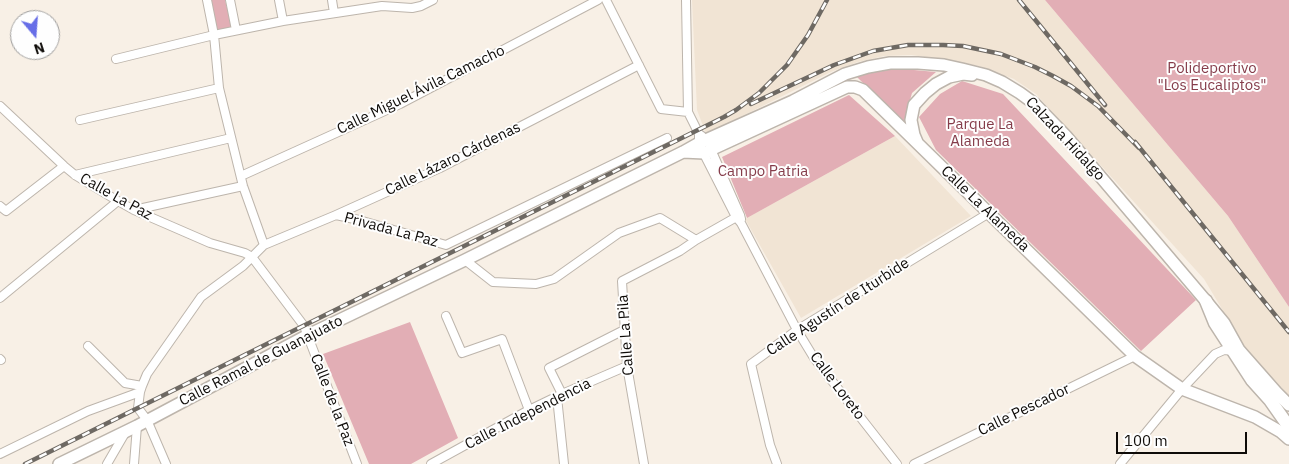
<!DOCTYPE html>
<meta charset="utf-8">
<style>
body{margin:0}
#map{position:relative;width:1289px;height:464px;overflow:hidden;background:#f8f0e6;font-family:"IBM Plex Sans",sans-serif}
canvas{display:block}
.north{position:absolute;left:10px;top:10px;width:50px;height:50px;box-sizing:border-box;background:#fefefe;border:1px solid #9e9d9c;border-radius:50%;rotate:162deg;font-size:14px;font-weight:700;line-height:20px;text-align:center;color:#0e0b08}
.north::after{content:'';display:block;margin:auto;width:18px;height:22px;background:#676ee7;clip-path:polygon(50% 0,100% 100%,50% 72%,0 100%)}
.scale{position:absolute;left:1116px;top:432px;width:131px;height:22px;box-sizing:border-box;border:2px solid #0e0b08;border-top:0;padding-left:6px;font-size:15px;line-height:18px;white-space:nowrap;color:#0e0b08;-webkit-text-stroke:4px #fefefe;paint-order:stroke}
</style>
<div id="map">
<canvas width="1289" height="464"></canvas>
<div class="north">N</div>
<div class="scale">100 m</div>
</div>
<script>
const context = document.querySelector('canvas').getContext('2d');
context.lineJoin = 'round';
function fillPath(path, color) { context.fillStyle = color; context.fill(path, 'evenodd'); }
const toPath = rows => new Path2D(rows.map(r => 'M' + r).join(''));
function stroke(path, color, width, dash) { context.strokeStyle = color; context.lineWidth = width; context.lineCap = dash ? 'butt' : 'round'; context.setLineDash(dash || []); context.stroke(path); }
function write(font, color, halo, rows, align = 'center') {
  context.font = font + ' "IBM Plex Sans",sans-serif'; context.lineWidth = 4; context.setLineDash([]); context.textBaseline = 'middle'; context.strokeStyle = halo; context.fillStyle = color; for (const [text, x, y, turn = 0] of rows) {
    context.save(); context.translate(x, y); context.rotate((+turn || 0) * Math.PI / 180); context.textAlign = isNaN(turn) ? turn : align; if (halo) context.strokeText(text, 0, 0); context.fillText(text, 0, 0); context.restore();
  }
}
fillPath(toPath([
 [692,0,1045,0,1228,216,1289,307,1289,396,1246,349,1204,279,1036,94,1014,79,979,66,941,59,911,55,884,56,858,62,833,71,706,134,697,110],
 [895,136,971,216,801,318,745,219]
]), '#f1e4d4');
fillPath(toPath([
 [210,0,225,0,232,27,217,30],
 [1045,0,1289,0,1289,307,1228,216],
 [892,68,936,72,912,93,903,125,879,99,856,76],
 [962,81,1003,94,1196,300,1141,351,936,150,919,117,940,94],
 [849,95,895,136,747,218,722,157],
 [410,322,458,438,411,464,369,464,323,354]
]), '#e2aeb5');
const street = toPath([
 [207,0,214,35,219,88,243,186,264,245],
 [230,0,236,30],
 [279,0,283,21],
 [332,0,334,13],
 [606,0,661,109,688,112],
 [686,0,688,112,699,134,702,136],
 [116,59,214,35,283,21,382,6,412,8,421,6,433,0],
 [0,106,64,166,75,175,118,201,134,210,210,243,245,253,252,257,243,266,201,297,147,374,142,386,140,392,138,408,147,420,166,464],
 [80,120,219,88],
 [699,134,699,143,707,160,736,217,741,223,797,330,814,358,897,464],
 [710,147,740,215,741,219],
 [75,175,231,138],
 [241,176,400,104,598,0],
 [0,206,6,211,64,166],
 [134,210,243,186],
 [336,215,359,220,446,245,667,138],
 [465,260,493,282,536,284,554,279,619,233,660,218,696,240],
 [0,298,118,201],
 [446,316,462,353,502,339,529,410],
 [88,346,125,383,142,386],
 [0,359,1,360],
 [562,394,549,368,624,330],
 [557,397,564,464],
 [0,454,88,411,140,392],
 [107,464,125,433],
 [134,464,137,426],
 [357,464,304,326,252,257,264,245,336,215,440,168,639,65],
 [431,464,529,410,562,394,627,366],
 [644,464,627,366,622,281,680,251,696,240,740,215],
 [777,464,770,445,751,364,797,330,989,213],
 [914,464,1135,356],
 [1120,464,1182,389,1215,354,1224,350,1234,351]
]);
const secondary = toPath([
 [917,142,914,135,911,120,914,105,925,93,936,84,949,77,963,74,972,75],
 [683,152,704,153,847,87,855,87,863,90,1135,356,1182,389,1255,417,1281,432,1289,439],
 [59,464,137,426,308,335,465,260,683,152,699,143,793,101,845,74,868,67,890,63,918,63,944,65,962,69,986,75,1002,82,1020,93,1035,104,1066,136,1206,301,1224,323,1239,350,1276,392,1289,405]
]);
const primary = toPath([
 [1206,301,1215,323,1252,380,1270,400,1289,427]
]);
stroke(street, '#bdb5ac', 10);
stroke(secondary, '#bdb5ac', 14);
stroke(primary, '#bdb5ac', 15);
stroke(street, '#fff', 8);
stroke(secondary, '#fff', 11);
stroke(primary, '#fff', 12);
const rail = toPath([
 [1019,0,1105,105],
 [751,104,834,65,873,51,908,45,943,45,963,46,1001,54,1035,67,1053,76,1071,86,1098,106,1139,148],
 [1135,142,1289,332],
 [25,464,724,117,736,110,759,93,787,65,808,35,827,0]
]);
stroke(rail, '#6e6963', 4.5);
stroke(rail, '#fefefe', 2.5, [8]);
write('15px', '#853c4a', '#fefefe', [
 ["Polideportivo",1212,69],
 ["\"Los Eucaliptos\"",1212,86],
 ["Parque La",980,125],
 ["Alameda",980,142],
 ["Campo Patria",763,172]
]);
write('15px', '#0e0b08', '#fefefe', [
 ["Calle Miguel Ávila Camacho",421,90,-26],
 ["Calzada Hidalgo",1065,139,47],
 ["Calle Lázaro Cárdenas",453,159,-26],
 ["Calle La Paz",116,197,29],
 ["Calle La Alameda",985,209,44],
 ["Privada La Paz",391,230,15],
 ["Calle Agustín de Iturbide",838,307,-33],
 ["Calle La Pila",626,335,-94],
 ["Calle Ramal de Guanajuato",261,361,-27],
 ["Calle Loreto",837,386,53],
 ["Calle de la Paz",332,400,69],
 ["Calle Pescador",1024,410,-26],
 ["Calle Independencia",528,414,-27]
]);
</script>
